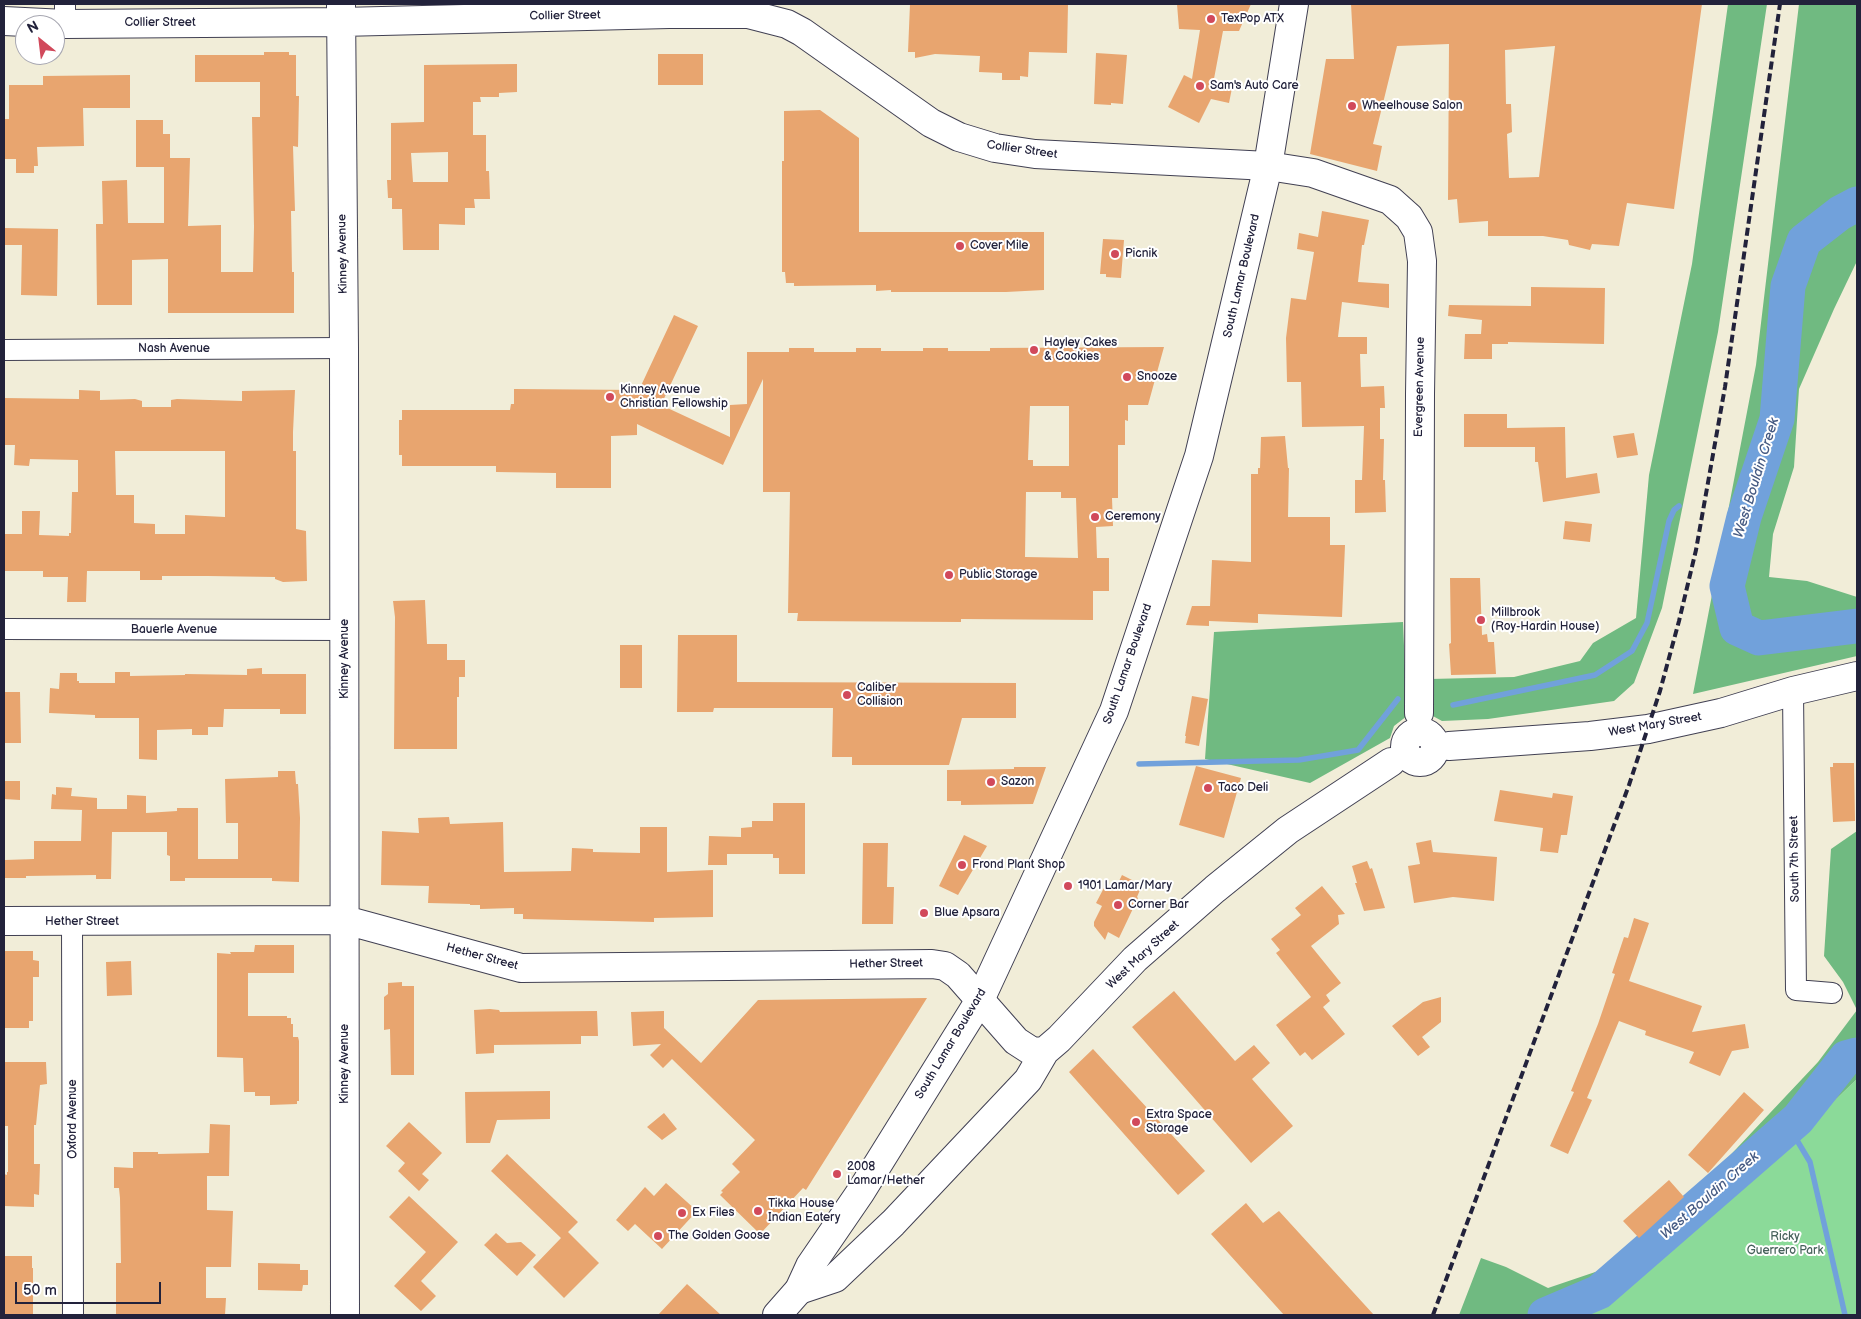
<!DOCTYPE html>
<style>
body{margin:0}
#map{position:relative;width:1861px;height:1319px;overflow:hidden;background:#f1edd8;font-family:"Balsamiq Sans",sans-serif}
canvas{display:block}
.frame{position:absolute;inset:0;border:5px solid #22223b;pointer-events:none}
.north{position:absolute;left:15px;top:15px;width:50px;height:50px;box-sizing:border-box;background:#fff;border:1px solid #a7a7b1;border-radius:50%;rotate:331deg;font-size:14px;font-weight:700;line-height:20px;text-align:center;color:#22223b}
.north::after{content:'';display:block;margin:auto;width:18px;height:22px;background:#d1495b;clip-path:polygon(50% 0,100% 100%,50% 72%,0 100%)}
.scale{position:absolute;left:15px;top:1282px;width:146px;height:22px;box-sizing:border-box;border:2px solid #22223b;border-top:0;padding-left:6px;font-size:15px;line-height:18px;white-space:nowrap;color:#22223b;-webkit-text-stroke:4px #fff;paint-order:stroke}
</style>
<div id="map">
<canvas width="1861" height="1319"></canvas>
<div class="frame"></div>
<div class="north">N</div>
<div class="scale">50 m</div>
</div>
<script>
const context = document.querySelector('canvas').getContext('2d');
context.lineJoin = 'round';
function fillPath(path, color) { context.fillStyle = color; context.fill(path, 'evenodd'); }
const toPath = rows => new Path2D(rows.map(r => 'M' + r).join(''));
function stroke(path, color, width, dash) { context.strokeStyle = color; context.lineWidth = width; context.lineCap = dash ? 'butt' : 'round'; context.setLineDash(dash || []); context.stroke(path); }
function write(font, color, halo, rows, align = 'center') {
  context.font = font + ' "Balsamiq Sans",sans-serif'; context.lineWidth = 4; context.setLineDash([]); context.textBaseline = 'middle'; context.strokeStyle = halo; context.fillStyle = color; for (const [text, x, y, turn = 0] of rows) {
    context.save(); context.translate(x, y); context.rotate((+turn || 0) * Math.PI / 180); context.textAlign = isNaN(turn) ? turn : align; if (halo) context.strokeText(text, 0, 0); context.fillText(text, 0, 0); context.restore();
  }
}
fillPath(toPath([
 [1857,1079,1857,1315,1585,1315,1759,1173]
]), '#8bda99');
fillPath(toPath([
 [1728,4,1767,4,1718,332,1662,608,1634,683,1614,701,1488,719,1442,721,1431,715,1430,679,1514,677,1580,661,1593,643,1636,618,1649,475,1692,264],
 [1799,4,1857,4,1857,261,1834,309,1799,389,1794,467,1773,534,1769,577,1807,581,1857,597,1857,656,1693,694,1756,365],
 [1403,622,1407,716,1394,726,1390,738,1310,783,1205,759,1214,632],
 [1857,831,1857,1079,1759,1173,1585,1315,1459,1315,1481,1258,1506,1267,1548,1288,1607,1268,1689,1199,1818,1062,1857,1010,1843,982,1824,956,1831,849]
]), '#70ba81');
stroke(toPath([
 [1731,512,1744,517],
 [1453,705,1595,675,1632,651,1647,623,1669,521,1674,510,1679,506],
 [1139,764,1299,760,1358,750,1398,699],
 [1789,1127,1810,1162,1845,1315]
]), '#71a1db', 5.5);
stroke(toPath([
 [1857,204,1840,213,1804,241,1788,286,1777,419,1744,517,1727,586,1737,628,1759,638,1857,626],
 [1545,1315,1599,1292,1798,1119,1846,1058,1857,1055]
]), '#71a1db', 35);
fillPath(toPath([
 [910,4,1068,4,1067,53,1029,52,1028,77,1020,76,1020,80,1002,80,1002,73,979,72,980,56,935,54,915,58,915,52,908,52],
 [1177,4,1251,4,1239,31,1223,31,1213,84,1232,88,1229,103,1211,99,1199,123,1168,107,1184,75,1192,79,1200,30,1179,29],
 [1351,4,1702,4,1674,209,1627,203,1619,246,1592,244,1590,250,1569,245,1568,240,1543,236,1488,236,1488,221,1459,223,1457,199,1448,200,1449,44,1397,46,1373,144,1382,146,1377,171,1310,154,1326,59,1354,59],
 [1555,46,1539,177,1509,178,1507,134,1512,132,1511,104,1506,104,1505,50],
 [264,52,289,52,289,55,296,55,296,96,299,96,298,147,293,146,295,211,291,211,292,272,294,272,294,313,168,313,168,259,132,260,132,305,97,305,96,224,103,224,102,181,127,180,128,223,164,223,164,167,136,167,136,120,163,120,163,134,170,134,170,158,190,158,188,226,221,225,221,272,253,272,254,227,252,117,260,117,260,82,195,82,195,55,264,55],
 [1096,53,1127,55,1123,104,1111,103,1111,105,1094,104],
 [658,54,703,54,703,85,658,85],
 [517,64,517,92,499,93,499,97,480,97,481,102,473,102,473,135,486,135,486,171,489,171,490,199,474,199,475,208,465,208,465,225,439,224,439,250,403,250,402,209,392,209,392,198,388,198,387,180,391,180,391,123,424,122,424,65],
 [448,152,448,182,413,182,411,153],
 [130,75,130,108,83,108,84,146,37,147,38,166,34,166,34,173,16,173,16,159,4,159,4,119,9,119,9,85,43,85,43,76],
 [820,110,859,138,859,232,1044,232,1044,290,1006,292,891,292,891,290,876,291,876,285,794,286,794,283,786,283,785,272,782,272,782,161,784,161,784,111],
 [1322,211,1369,220,1364,245,1362,245,1358,282,1389,284,1389,308,1342,302,1338,337,1367,337,1367,354,1360,354,1361,387,1384,386,1385,408,1380,408,1380,439,1384,439,1383,480,1385,480,1386,512,1355,513,1355,480,1362,480,1364,426,1302,427,1301,382,1287,382,1286,338,1291,298,1306,300,1314,252,1297,249,1299,233,1318,237],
 [4,228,58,229,57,296,21,295,22,245,4,245],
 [1103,239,1124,240,1121,278,1106,277,1106,274,1100,274],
 [1531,287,1605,288,1604,344,1508,342,1508,344,1492,344,1492,359,1464,359,1465,334,1481,334,1482,320,1448,316,1449,305,1531,306],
 [674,315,698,326,661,405,730,437,730,405,747,404,747,352,789,352,789,348,814,348,814,352,856,352,856,348,881,348,881,351,923,351,923,348,948,348,948,351,990,351,990,348,1164,347,1148,405,1128,405,1128,421,1125,420,1125,445,1118,445,1118,498,1112,498,1113,526,1096,527,1097,558,1109,558,1109,591,1093,591,1093,620,961,619,961,622,797,621,798,613,788,613,790,492,763,492,763,379,723,465,637,424,637,435,611,436,611,488,556,488,556,473,496,472,496,466,402,466,402,455,399,455,399,420,402,420,402,410,510,410,511,404,514,404,514,389,639,390],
 [1030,406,1069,406,1069,466,1033,466,1033,460,1028,460],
 [1026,492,1061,492,1061,498,1076,498,1078,558,1025,557],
 [79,390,100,391,100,400,135,399,142,401,142,407,171,407,171,400,177,399,242,401,242,391,295,390,293,432,293,451,296,451,296,529,306,531,307,581,283,582,275,579,275,577,208,576,162,576,162,580,140,580,140,571,87,571,86,602,67,602,68,577,43,577,43,571,4,571,4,534,22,534,22,511,40,511,39,535,69,536,69,533,71,533,72,492,78,492,78,460,30,459,29,466,14,465,15,445,4,445,4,398,79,399],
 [115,451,225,451,225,517,185,515,185,534,155,534,155,524,134,523,134,495,116,495],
 [1464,414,1507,414,1507,428,1565,427,1566,478,1597,473,1600,493,1543,502,1538,462,1535,462,1535,447,1464,447],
 [1634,433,1638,455,1617,458,1613,436],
 [1285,436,1288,468,1289,468,1288,517,1330,517,1330,545,1345,545,1342,617,1258,614,1258,623,1209,621,1209,626,1186,625,1192,606,1210,606,1212,560,1251,562,1251,474,1258,474,1258,468,1260,468,1261,437],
 [1565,521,1592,524,1590,542,1563,539],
 [1450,578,1480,578,1482,635,1487,634,1488,642,1494,642,1496,674,1451,675,1449,644,1451,643],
 [425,600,427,644,447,644,447,660,465,660,465,677,459,677,459,697,457,697,457,749,394,749,395,617,393,601],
 [678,635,737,635,737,682,1016,683,1016,718,962,718,949,765,852,765,852,757,832,757,833,708,714,708,713,712,677,712],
 [620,645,642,645,642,688,620,688],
 [262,668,262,674,306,674,306,714,280,714,280,709,224,709,223,727,208,727,208,735,192,735,192,729,157,730,157,760,139,759,139,718,95,718,95,715,49,713,50,688,59,689,60,673,77,673,77,681,79,681,79,683,115,683,115,672,130,672,130,676,185,675,185,674,247,675,247,669],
 [4,692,20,692,21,743,5,743],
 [1192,696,1208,699,1199,746,1185,743,1186,736,1185,736],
 [1833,763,1854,763,1855,821,1833,822,1830,767,1833,767],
 [1196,766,1241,778,1224,838,1179,825],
 [1014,767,1046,767,1033,804,961,805,961,801,947,801,947,770,1014,769],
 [278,771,295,771,296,784,298,784,300,818,299,882,272,881,272,878,185,878,185,881,170,881,170,856,167,855,167,832,112,832,111,879,96,879,96,875,26,876,26,878,5,878,5,860,34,859,34,841,81,841,82,810,51,809,52,794,56,795,56,787,72,788,71,796,97,798,97,809,127,809,127,795,146,796,146,813,177,811,177,808,198,808,198,859,238,859,238,823,226,823,225,779,278,777],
 [4,781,20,781,20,800,4,799],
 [1500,790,1552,798,1553,793,1573,796,1567,835,1561,835,1558,853,1540,851,1543,828,1494,821],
 [773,803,805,803,805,874,779,874,779,858,773,858,773,854,727,854,727,865,708,865,709,836,741,837,741,828,752,827,752,821,773,821],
 [449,817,450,824,503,822,504,872,571,871,572,848,593,849,593,852,640,853,640,827,667,827,667,872,713,870,713,917,654,918,654,922,523,919,523,914,514,914,514,908,480,909,480,905,470,905,470,904,428,903,429,886,381,885,382,831,419,833,418,818],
 [964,835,987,846,958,895,939,886],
 [1431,840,1433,852,1497,857,1494,901,1453,897,1414,903,1408,866,1420,864,1416,843],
 [863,843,888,843,887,887,894,887,893,924,862,924],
 [1367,861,1370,869,1372,868,1385,908,1364,911,1355,883,1357,883,1352,866],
 [1122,875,1142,885,1137,897,1138,898,1119,938,1108,932,1105,940,1094,926,1094,922,1102,906,1096,903,1106,884,1115,889],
 [1322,886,1345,914,1338,915,1339,924,1311,946,1341,983,1326,995,1330,1001,1323,1007,1345,1034,1312,1060,1305,1052,1300,1056,1276,1025,1311,997,1276,953,1280,950,1271,939,1301,915,1295,908],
 [1634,918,1649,923,1629,981,1702,1006,1692,1032,1745,1024,1749,1048,1732,1051,1720,1076,1689,1063,1694,1052,1645,1035,1646,1031,1619,1021,1587,1098,1592,1100,1568,1154,1550,1146,1574,1092,1571,1091,1598,1024,1615,974,1612,973,1624,937,1628,938],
 [255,945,294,945,294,973,248,973,248,1016,287,1016,287,1018,291,1018,291,1024,293,1024,293,1037,298,1037,299,1041,299,1101,297,1101,297,1104,270,1105,270,1096,255,1096,255,1092,244,1092,243,1058,217,1057,217,953,231,954,230,952,254,952],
 [4,951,33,951,33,960,39,961,39,977,33,977,33,1021,29,1021,29,1028,4,1028],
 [131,961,132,995,107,996,106,962],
 [402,982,402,986,414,986,414,1075,391,1075,390,1029,384,1030,384,997,388,994,388,983],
 [1174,991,1235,1061,1254,1045,1270,1063,1252,1079,1293,1126,1251,1163,1132,1027],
 [1441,997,1441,1022,1422,1037,1430,1047,1418,1056,1392,1026,1423,1002],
 [927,998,806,1190,803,1188,760,1234,720,1195,723,1192,721,1191,740,1172,732,1164,755,1140,672,1059,663,1068,650,1055,661,1044,633,1046,631,1012,664,1011,664,1028,701,1063,758,1000],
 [490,1009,499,1010,500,1012,597,1011,598,1036,581,1036,581,1044,494,1045,494,1053,476,1054,474,1010],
 [1093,1049,1205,1171,1178,1195,1069,1072],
 [4,1062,46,1062,47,1084,40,1085,36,1125,34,1125,34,1164,40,1164,39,1195,34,1194,34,1207,4,1206,4,1174,7,1175,7,1172,8,1172,8,1126,4,1126],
 [550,1091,550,1119,497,1120,490,1143,466,1143,465,1092],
 [1744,1092,1764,1110,1708,1173,1688,1155],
 [664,1113,677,1129,662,1140,647,1127],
 [409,1122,442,1153,422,1174,429,1180,419,1191,398,1171,405,1163,386,1146],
 [210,1124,230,1125,229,1176,207,1176,207,1210,233,1211,231,1267,206,1267,206,1298,226,1298,225,1315,116,1315,116,1263,121,1263,120,1198,119,1188,114,1188,114,1167,133,1168,133,1152,158,1152,158,1154,209,1153],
 [507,1154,578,1222,568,1232,599,1263,564,1298,533,1267,561,1238,491,1171],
 [1669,1180,1684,1197,1639,1238,1623,1221],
 [666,1183,697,1211,662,1249,635,1224,628,1231,616,1220,645,1187,654,1196],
 [409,1196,458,1242,421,1281,436,1296,421,1311,394,1286,426,1252,389,1217],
 [1246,1203,1263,1223,1279,1211,1374,1315,1284,1315,1211,1234],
 [496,1233,507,1243,521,1242,536,1255,517,1276,484,1245],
 [4,1256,32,1256,32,1268,33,1268,33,1315,4,1315],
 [258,1263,300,1264,300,1270,308,1270,308,1285,303,1285,302,1291,258,1290],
 [687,1284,721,1315,658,1315]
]), '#e8a56f');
const street = toPath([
 [65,4,65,24],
 [4,350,344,348],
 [4,629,345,630],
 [1793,691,1796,990,1832,993],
 [72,922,73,1315]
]);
const secondary = toPath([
 [341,5,344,348,345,1315],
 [4,21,65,24,341,22,669,14,748,14,787,24,802,32,931,123,959,137,995,148,1035,154,1268,166,1313,173,1390,200,1409,217,1418,232,1422,261,1420,394,1419,713],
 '1405 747a15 15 0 1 1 30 0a15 15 0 1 1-30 0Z',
 [1449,746,1590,736,1648,729,1721,713,1793,691,1857,676],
 [4,921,345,920,521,968,932,964,945,966,958,975,1016,1041,1033,1052,1045,1051,1059,1039,1135,959,1215,889,1288,830,1391,762],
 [799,1290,835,1278,893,1223,1028,1080,1045,1051]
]);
const primary = toPath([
 [777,1315,799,1290,810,1266,860,1193,980,1000,1114,711,1199,456,1268,166,1294,4]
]);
stroke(street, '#414053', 22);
stroke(secondary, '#414053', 30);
stroke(primary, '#414053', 30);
stroke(street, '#fff', 20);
stroke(secondary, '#fff', 28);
stroke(primary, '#fff', 28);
stroke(toPath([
 [1433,1315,1629,785,1660,691,1679,621,1696,550,1725,387,1780,4]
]), '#22223b', 4, [8, 4]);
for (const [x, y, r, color] of [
 [1211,19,5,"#d1495b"],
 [1200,86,5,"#d1495b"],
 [1352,106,5,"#d1495b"],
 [960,246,5,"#d1495b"],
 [1115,254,5,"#d1495b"],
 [1034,350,5,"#d1495b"],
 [1127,377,5,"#d1495b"],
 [610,397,5,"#d1495b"],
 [1095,517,5,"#d1495b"],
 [949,575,5,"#d1495b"],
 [1481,620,5,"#d1495b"],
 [847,695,5,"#d1495b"],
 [991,782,5,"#d1495b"],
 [1208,788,5,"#d1495b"],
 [962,865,5,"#d1495b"],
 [1068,886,5,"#d1495b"],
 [1118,905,5,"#d1495b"],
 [924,913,5,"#d1495b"],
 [1136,1122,5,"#d1495b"],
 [837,1174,5,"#d1495b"],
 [758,1211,5,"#d1495b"],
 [682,1213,5,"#d1495b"],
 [658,1236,5,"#d1495b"]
]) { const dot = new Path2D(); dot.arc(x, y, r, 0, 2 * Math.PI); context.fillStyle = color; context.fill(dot); stroke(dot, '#fff', 2); }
write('12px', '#22223b', '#fff', [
 ["Collier Street",565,16,-1],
 ["Collier Street",160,23],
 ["Collier Street",1022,150,8],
 ["Kinney Avenue",343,254,-91],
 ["South Lamar Boulevard",1242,276,-77],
 ["Nash Avenue",174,349],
 ["Evergreen Avenue",1420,387,-89],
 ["Bauerle Avenue",174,630],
 ["Kinney Avenue",345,659,-90],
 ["South Lamar Boulevard",1128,664,-71],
 ["West Mary Street",1655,725,-10],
 ["South 7th Street",1795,859,-91],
 ["Hether Street",82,922],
 ["West Mary Street",1143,955,-43],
 ["Hether Street",482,957,15],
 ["Hether Street",886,964,-1],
 ["South Lamar Boulevard",951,1044,-59],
 ["Kinney Avenue",345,1064,-90],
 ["Oxford Avenue",73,1119,-90]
]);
write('12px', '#22223b', '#fff', [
 ["TexPop ATX",1221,19],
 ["Sam's Auto Care",1210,86],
 ["Wheelhouse Salon",1362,106],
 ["Cover Mile",970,246],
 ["Picnik",1125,254],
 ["Hayley Cakes",1044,343],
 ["& Cookies",1044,357],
 ["Snooze",1137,377],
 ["Kinney Avenue",620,390],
 ["Christian Fellowship",620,404],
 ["Ceremony",1105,517],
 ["Public Storage",959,575],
 ["Millbrook",1491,613],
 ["(Roy-Hardin House)",1491,627],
 ["Caliber",857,688],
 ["Collision",857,702],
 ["Sazon",1001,782],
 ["Taco Deli",1218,788],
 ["Frond Plant Shop",972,865],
 ["1901 Lamar/Mary",1078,886],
 ["Corner Bar",1128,905],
 ["Blue Apsara",934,913],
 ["Extra Space",1146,1115],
 ["Storage",1146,1129],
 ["2008",847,1167],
 ["Lamar/Hether",847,1181],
 ["Tikka House",768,1204],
 ["Indian Eatery",768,1218],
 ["Ex Files",692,1213],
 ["The Golden Goose",668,1236]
], 'left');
write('12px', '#47625c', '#fff', [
 ["Ricky",1785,1237],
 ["Guerrero Park",1785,1251]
]);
write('italic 14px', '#465b83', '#fff', [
 ["West Bouldin Creek",1757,478,-73],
 ["West Bouldin Creek",1710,1196,-41]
]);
</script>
